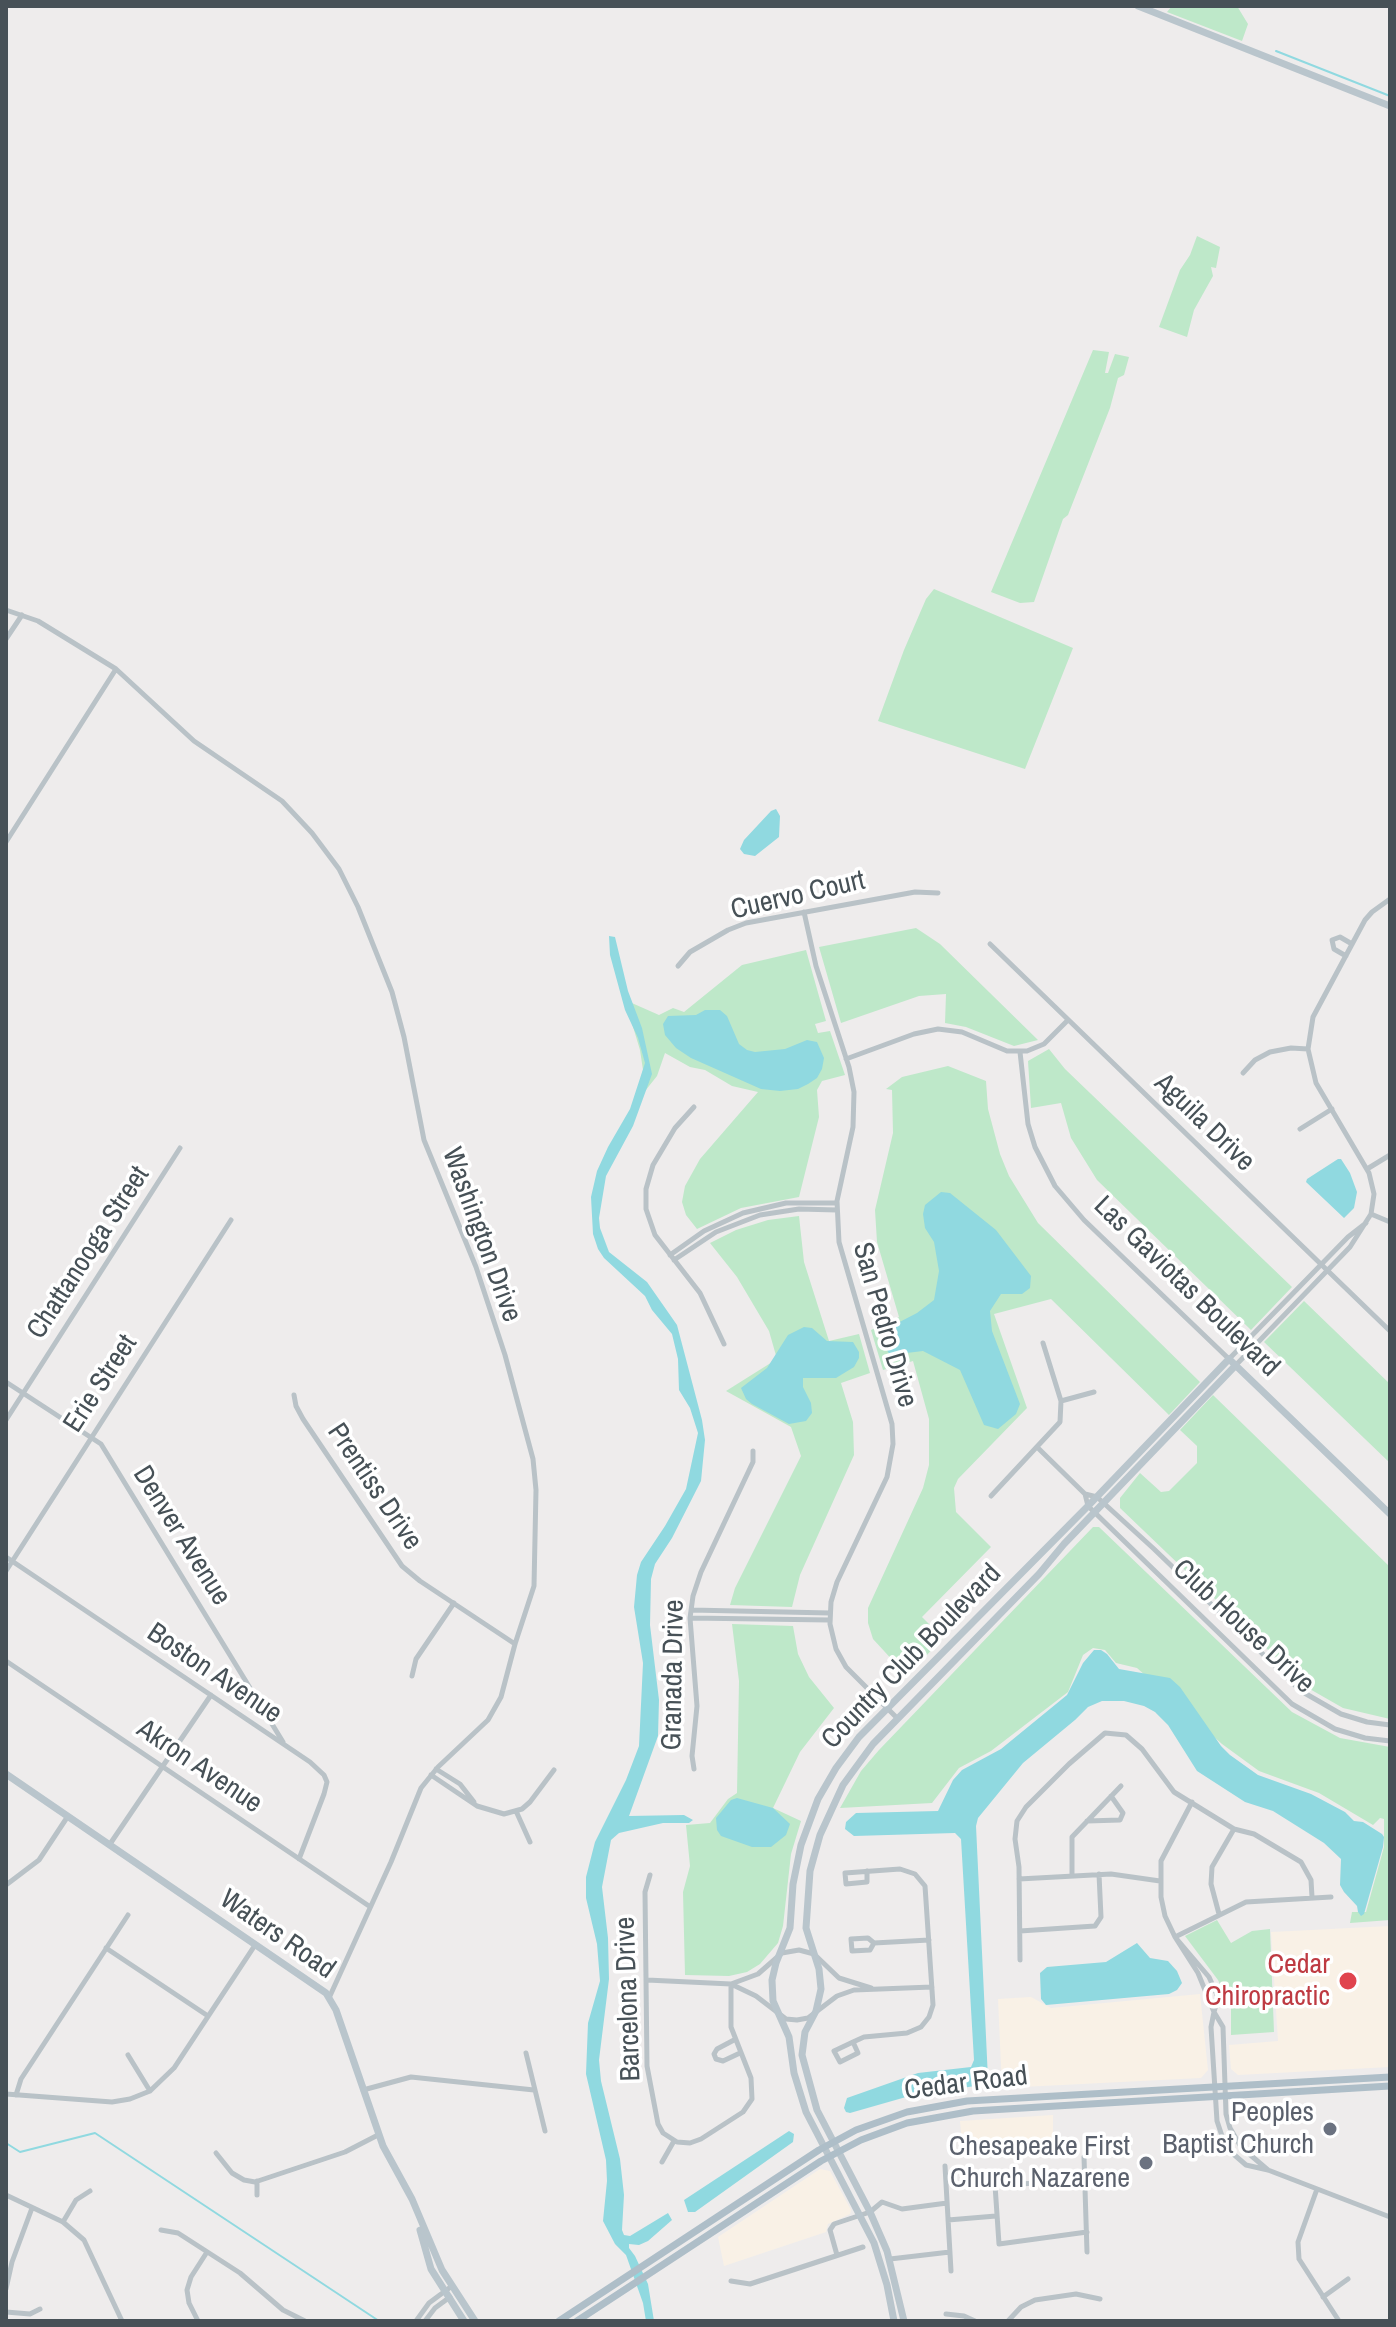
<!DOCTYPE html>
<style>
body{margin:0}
#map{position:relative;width:1396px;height:2327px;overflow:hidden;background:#eeecec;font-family:"Archivo Narrow",sans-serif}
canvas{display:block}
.frame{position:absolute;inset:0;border:8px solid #475157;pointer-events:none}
</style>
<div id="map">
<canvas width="1396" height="2327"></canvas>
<div class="frame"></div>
</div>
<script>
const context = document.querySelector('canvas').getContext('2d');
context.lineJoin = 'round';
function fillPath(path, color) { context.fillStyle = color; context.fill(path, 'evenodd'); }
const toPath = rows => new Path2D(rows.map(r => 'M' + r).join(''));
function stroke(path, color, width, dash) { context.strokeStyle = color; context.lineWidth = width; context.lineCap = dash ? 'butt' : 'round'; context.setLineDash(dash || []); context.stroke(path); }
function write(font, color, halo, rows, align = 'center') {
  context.font = font + ' "Archivo Narrow",sans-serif'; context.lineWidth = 7; context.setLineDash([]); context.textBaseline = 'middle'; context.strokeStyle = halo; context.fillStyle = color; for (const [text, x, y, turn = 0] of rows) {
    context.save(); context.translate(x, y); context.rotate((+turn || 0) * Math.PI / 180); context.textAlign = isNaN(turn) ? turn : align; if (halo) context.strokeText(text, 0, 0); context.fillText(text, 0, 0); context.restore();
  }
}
fillPath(toPath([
 [1390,1926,1390,2067,1238,2075,1231,2069,1229,2045,1278,2041,1271,1932],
 [1200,1994,1208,2070,1201,2078,1002,2088,998,1999,1031,1997,1051,2008],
 [1053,2115,1053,2151,963,2156,960,2121],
 [820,2169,830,2171,851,2210,850,2214,828,2224,826,2232,724,2266,718,2237]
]), '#f9f1e6');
fillPath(toPath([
 [1172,6,1237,6,1248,24,1242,41,1167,12],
 [1197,236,1220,247,1216,268,1211,267,1213,276,1194,310,1187,337,1159,327,1180,270,1190,255],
 [1093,350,1109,352,1105,373,1108,373,1115,354,1129,357,1124,375,1118,378,1110,408,1068,515,1063,519,1034,602,1020,603,991,592],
 [934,589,1073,648,1025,769,878,721,904,650,926,599],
 [916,928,940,944,1038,1040,1014,1046,966,1027,945,1023,946,994,919,996,841,1023,819,947],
 [806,950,826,1021,815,1024,818,1033,830,1031,845,1075,822,1081,817,1090,819,1117,799,1197,741,1208,697,1229,686,1215,682,1202,685,1186,700,1159,758,1092,732,1086,705,1070,690,1067,665,1053,657,1076,634,1105,643,1070,640,1050,625,1000,659,1015,673,1008,684,1012,742,965],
 [1049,1049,1065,1069,1292,1287,1251,1330,1097,1180,1071,1138,1061,1103,1031,1108,1028,1061],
 [948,1066,986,1081,988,1109,1000,1154,1009,1176,1038,1223,1200,1382,1169,1415,1051,1299,994,1314,1027,1408,958,1479,954,1488,956,1512,991,1547,922,1617,943,1638,907,1676,873,1639,868,1623,868,1608,923,1488,929,1465,929,1419,913,1361,883,1370,871,1330,899,1317,877,1242,875,1210,893,1133,892,1090,886,1089,902,1077],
 [799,1216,804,1262,829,1341,859,1334,870,1373,841,1383,853,1422,854,1455,800,1575,792,1607,730,1605,735,1588,801,1456,791,1427,726,1391,777,1359,769,1331,737,1277,710,1243,736,1230,768,1220],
 [1304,1301,1390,1384,1390,1463,1264,1342],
 [1213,1395,1390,1567,1390,1719,1343,1708,1308,1688,1120,1508,1120,1498,1140,1473,1161,1492,1169,1491,1197,1463,1197,1446,1180,1430],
 [1093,1527,1099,1527,1292,1712,1340,1738,1390,1747,1390,1920,1350,1923,1352,1912,1366,1912,1384,1847,1384,1819,1380,1818,1373,1825,1319,1793,1259,1771,1222,1744,1137,1668,1116,1663,1105,1650,1093,1648,1083,1655,1068,1692,991,1751,959,1768,932,1803,840,1808,861,1771,879,1750],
 [732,1624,793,1626,798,1654,809,1677,834,1708,800,1752,773,1808,801,1821,791,1854,783,1926,778,1943,760,1964,747,1972,729,1976,685,1975,683,1892,690,1866,686,1825,710,1823,728,1799,737,1793,739,1681],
 [1217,1920,1231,1943,1252,1931,1270,1929,1274,2032,1231,2035,1231,2008,1218,1980,1185,1936]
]), '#bee8c9');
fillPath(toPath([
 [776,809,780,816,779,837,755,856,744,854,740,849,744,840,771,811],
 [609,936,615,937,628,991,642,1028,652,1074,633,1126,606,1176,599,1218,600,1228,609,1252,647,1282,677,1325,702,1420,705,1440,701,1481,672,1538,655,1564,651,1579,650,1625,659,1700,658,1736,629,1816,684,1815,693,1820,689,1823,663,1823,619,1833,611,1840,602,1887,608,1938,609,1979,599,2060,601,2081,620,2159,624,2195,622,2230,624,2235,630,2236,668,2213,672,2220,648,2241,639,2245,629,2244,629,2248,635,2256,648,2284,654,2321,646,2321,643,2303,626,2255,615,2244,603,2221,607,2181,606,2160,586,2074,588,2023,600,1981,597,1944,586,1898,586,1877,595,1842,626,1780,639,1746,643,1663,634,1607,637,1575,641,1562,665,1526,686,1489,698,1433,690,1408,679,1390,678,1359,672,1334,652,1310,645,1296,604,1258,598,1249,593,1234,591,1197,597,1171,608,1147,630,1109,645,1063,638,1038,625,1010,610,955],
 [705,1010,720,1010,727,1016,739,1044,747,1050,755,1052,785,1049,807,1040,817,1042,824,1058,822,1069,817,1078,808,1084,798,1089,780,1091,761,1089,691,1058,676,1048,665,1035,663,1024,668,1016,696,1015],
 [1338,1159,1341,1159,1350,1173,1357,1192,1354,1208,1344,1218,1306,1182,1307,1179],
 [941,1192,950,1193,996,1230,1031,1276,1030,1288,1022,1294,1001,1294,990,1311,992,1331,1020,1404,1016,1414,998,1429,984,1425,960,1370,923,1351,890,1355,882,1342,881,1333,884,1330,917,1313,934,1300,939,1271,934,1242,925,1228,923,1214,925,1205],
 [804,1327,812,1328,827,1341,853,1342,859,1352,859,1358,854,1367,836,1378,803,1378,803,1387,811,1403,812,1413,806,1421,789,1424,752,1404,746,1399,741,1388,767,1368,788,1335],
 [1094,1650,1101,1650,1107,1654,1119,1669,1170,1678,1180,1687,1221,1746,1230,1755,1258,1775,1311,1794,1345,1812,1354,1821,1363,1822,1382,1834,1384,1837,1383,1847,1364,1914,1361,1916,1358,1912,1357,1906,1344,1892,1340,1885,1341,1859,1324,1843,1273,1811,1245,1802,1197,1771,1168,1725,1155,1712,1144,1706,1124,1701,1102,1701,1088,1707,1075,1720,1023,1763,978,1818,976,1826,988,2079,981,2085,906,2097,850,2113,846,2112,844,2108,847,2098,918,2073,971,2067,974,2060,961,1839,955,1833,854,1836,845,1829,846,1822,856,1813,938,1811,953,1780,962,1770,1001,1749,1067,1695,1083,1663],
 [737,1798,773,1808,790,1824,786,1835,771,1847,752,1847,721,1836,717,1830,716,1818,731,1800],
 [1137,1943,1150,1958,1168,1961,1177,1971,1182,1983,1177,1990,1169,1994,1046,2005,1041,1999,1040,1973,1047,1967,1106,1962],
 [789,2131,794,2134,793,2142,695,2212,688,2212,684,2200]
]), '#90d9e0');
stroke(toPath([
 [1276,51,1390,96],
 [6,2143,20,2152,95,2133,379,2321]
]), '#90d9e0', 2);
stroke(toPath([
 [6,610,38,621,116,669,194,741,282,801,312,833,339,869,358,907,392,992,404,1037,424,1140,476,1267,505,1355,533,1459,536,1490,534,1586,515,1644,501,1697,488,1720,438,1767,421,1788,391,1862,329,1998],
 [6,639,22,615],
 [6,842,116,669],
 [804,912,816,966,849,1067,854,1092,853,1127,837,1201,839,1242,892,1424,893,1444,887,1477,837,1582,831,1602,830,1624,836,1649,846,1667,898,1719],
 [990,944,1390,1331],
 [1346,956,1334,949,1332,940,1340,937,1352,944],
 [678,966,690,952,728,930,746,923,915,892,938,893],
 [1020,1052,1028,1124,1035,1147,1055,1186,1084,1220,1229,1359,1348,1237,1366,1223],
 [846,1059,914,1034,938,1029,962,1032,1007,1051,1027,1051,1044,1044,1068,1020],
 [1243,1073,1255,1060,1270,1052,1291,1048,1308,1049],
 [694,1107,675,1128,653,1165,646,1189,646,1209,655,1235,700,1293,724,1344],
 [1300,1129,1332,1109],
 [1367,1169,1390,1155],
 [1371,1214,1390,1222],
 [670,1255,704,1231,743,1213,786,1203,837,1203],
 [674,1260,716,1232,760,1215,799,1209,837,1210],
 [1235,1366,1350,1247,1371,1214,1374,1194,1369,1173,1316,1083,1308,1049,1313,1017,1365,920,1372,912,1390,899],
 [6,1382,101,1444,283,1742],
 [294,1395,296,1406,303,1419,402,1566,420,1581,515,1644],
 [1061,1401,1094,1392],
 [6,1420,180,1148],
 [1038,1448,1085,1494,1097,1497,1154,1549,1301,1691,1341,1714,1367,1722,1390,1725],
 [1085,1494,1088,1506,1292,1704,1335,1729,1365,1738,1390,1741],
 [991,1496,1060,1422,1061,1401,1043,1343],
 [6,1557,310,1762,324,1775,327,1782,324,1794,299,1859],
 [6,1571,231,1220],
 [691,1610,830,1613],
 [690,1618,829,1620],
 [6,1661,369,1906],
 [412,1676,416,1659,454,1603],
 [436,1769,460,1784,474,1802],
 [694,1769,692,1756,697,1706,690,1618,693,1596,701,1572,753,1462,753,1451],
 [431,1775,477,1806,504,1814,522,1809,530,1802,554,1770],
 [1192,1802,1161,1861,1161,1897,1165,1916,1175,1937,1246,1902,1331,1897],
 [516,1811,530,1842],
 [1087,1821,1120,1820,1123,1813,1111,1796],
 [110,1844,211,1695],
 [650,1875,645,1892,647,2066,658,2124,663,2133,677,2142,690,2143,701,2139,743,2112,752,2099,751,2078,731,2027,731,1984],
 [1072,1875,1072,1837,1121,1786],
 [1019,1879,1111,1874,1160,1881],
 [6,1885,39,1860,68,1816],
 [1219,1914,1211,1884,1212,1867,1234,1829],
 [1020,1931,1095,1926,1101,1917,1099,1874],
 [1175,1937,1209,1977,1218,1997,1214,2012,1198,1973,1175,1937],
 [874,1943,870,1950,852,1951,851,1939,868,1938,874,1943,929,1940],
 [106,1948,208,2016],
 [1020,1960,1019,1867,1015,1839,1017,1821,1026,1807,1069,1764,1105,1733,1126,1735,1142,1749,1174,1792,1234,1829,1254,1834,1301,1862,1311,1880,1312,1897],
 [647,1980,731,1984,758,1974,782,1953,799,1950,814,1954,839,1978,871,1988],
 [733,1985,756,1996,786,2019,797,2020,808,2018,837,1996,854,1990,932,1987],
 [734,2040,717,2049,714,2054,716,2059,723,2061,740,2053],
 [853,2042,858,2053,840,2062,834,2051,853,2042,864,2037,907,2033,921,2027,929,2017,933,2005,925,1886,915,1874,900,1869,845,1873,846,1884,867,1882,867,1871],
 [526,2053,545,2131],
 [128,2055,150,2091],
 [363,2090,411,2077,534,2090],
 [6,2094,112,2102,130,2099,150,2091,174,2068,255,1945],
 [16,2095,21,2079,128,1915],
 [216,2153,232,2173,244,2180,255,2182,345,2152,378,2135],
 [1084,2157,1087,2252],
 [662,2162,674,2141],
 [945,2166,951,2271],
 [1268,2170,1241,2147,1230,2128,1226,2114,1223,2027,1214,2012,1211,2027,1217,2121,1223,2139,1231,2152,1246,2165,1268,2170,1390,2217],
 [257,2181,257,2195],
 [1085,2181,995,2185,999,2244,1087,2232],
 [1317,2189,1298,2242,1299,2259,1339,2321],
 [6,2195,63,2222,84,2240,122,2321],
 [948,2220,996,2216],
 [63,2222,76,2200,90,2191],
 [161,2230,178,2233,240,2273,283,2310,305,2321],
 [837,2255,830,2230,834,2224,870,2212,882,2202,902,2209,947,2203],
 [890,2259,950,2252],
 [731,2281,750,2284,863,2247],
 [6,2289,12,2262,32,2208],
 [1323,2297,1348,2279],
 [6,2312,30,2314,40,2309],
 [946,2314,964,2316,975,2321],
 [198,2321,189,2303,187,2290,191,2277,207,2252],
 [416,2321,429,2303,452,2286],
 [425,2321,435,2308,450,2297],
 [1008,2321,1021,2307,1035,2300,1076,2294,1100,2299]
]), '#b9c2c7', 5);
stroke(toPath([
 [1138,6,1390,106],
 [6,1774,326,1993,336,2010,383,2146,412,2199,442,2270,475,2321],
 [420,2230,431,2269,464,2321],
 [894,2321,887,2285,874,2243,806,2112,794,2073,789,2037,773,2001,772,1980,776,1963,790,1928,793,1884,801,1845,818,1799,836,1768,859,1737,1088,1506,1229,1359,1390,1514],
 [904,2321,887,2251,870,2212,817,2110,802,2055,805,2032,816,2011,821,1989,819,1969,806,1928,810,1871,820,1835,843,1785,873,1744,1039,1574,1064,1544,1235,1366]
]), '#b9c5cc', 7);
stroke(toPath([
 [559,2321,819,2150,856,2130,907,2112,967,2101,1390,2077],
 [577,2321,821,2161,861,2140,907,2123,973,2111,1390,2086]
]), '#aebec8', 7);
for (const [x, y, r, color] of [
 [1348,1981,10,"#e0444e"],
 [1330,2129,8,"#6b7280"],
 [1146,2163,8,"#6b7280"]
]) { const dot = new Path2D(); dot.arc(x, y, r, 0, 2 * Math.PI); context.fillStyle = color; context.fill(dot); stroke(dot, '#fff', 3); }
write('28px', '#475157', '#fff', [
 ["Cuervo Court",798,896,-13],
 ["Aguila Drive",1204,1123,44],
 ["Washington Drive",481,1235,70],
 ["Chattanooga Street",89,1253,-57],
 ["Las Gaviotas Boulevard",1186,1287,44],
 ["San Pedro Drive",884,1325,74],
 ["Erie Street",101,1384,-57],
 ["Prentiss Drive",374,1487,56],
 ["Denver Avenue",181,1536,58],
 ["Club House Drive",1243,1627,43],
 ["Country Club Boulevard",912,1657,-46],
 ["Boston Avenue",214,1674,34],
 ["Granada Drive",674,1675,-89],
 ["Akron Avenue",199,1767,34],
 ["Waters Road",277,1935,35],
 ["Barcelona Drive",629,1999,-92],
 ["Cedar Road",966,2084,-7]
]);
write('28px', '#be3a42', '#fff', [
 ["Cedar",1330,1965],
 ["Chiropractic",1330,1997]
], 'right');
write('28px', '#5b616d', '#fff', [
 ["Peoples",1314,2113],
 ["Baptist Church",1314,2145],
 ["Chesapeake First",1130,2147],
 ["Church Nazarene",1130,2179]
], 'right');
</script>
